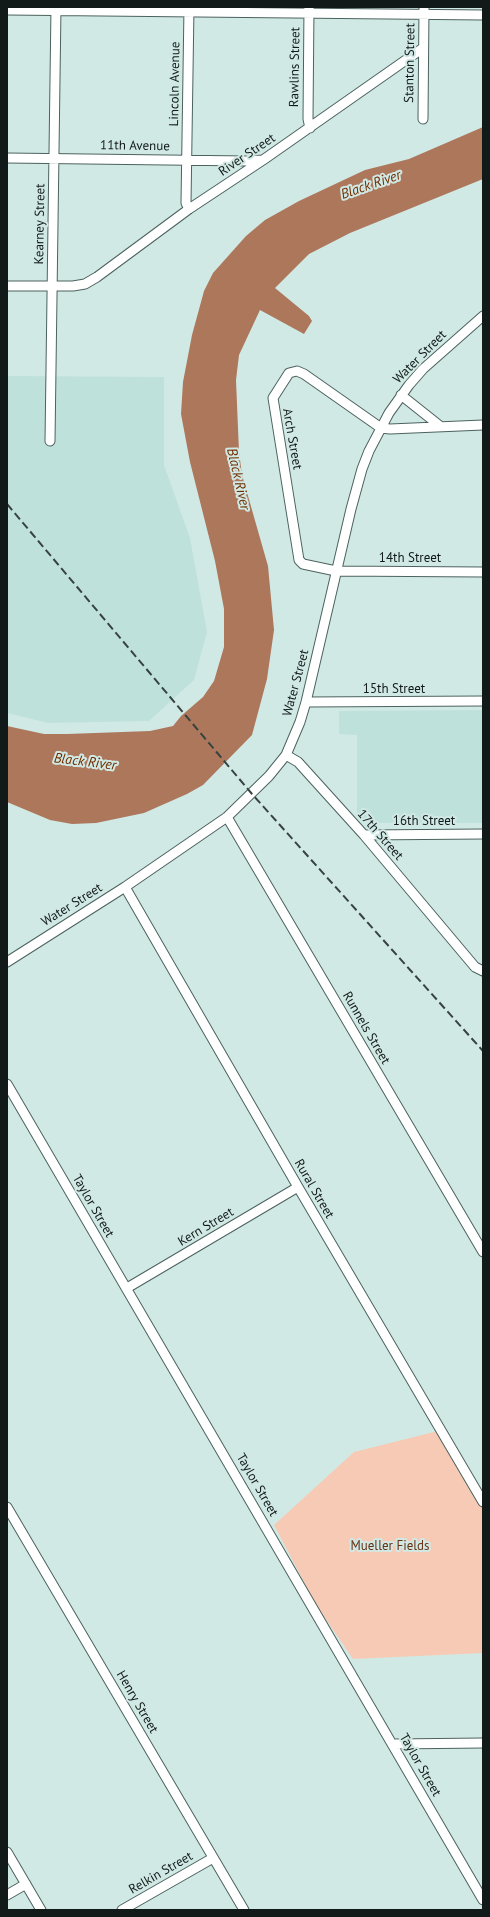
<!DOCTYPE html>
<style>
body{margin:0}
#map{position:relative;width:490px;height:1917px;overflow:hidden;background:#d1e9e5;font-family:"PT Sans",sans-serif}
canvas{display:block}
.frame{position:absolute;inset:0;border:8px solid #111a18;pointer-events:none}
</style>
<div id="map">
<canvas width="490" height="1917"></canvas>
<div class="frame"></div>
</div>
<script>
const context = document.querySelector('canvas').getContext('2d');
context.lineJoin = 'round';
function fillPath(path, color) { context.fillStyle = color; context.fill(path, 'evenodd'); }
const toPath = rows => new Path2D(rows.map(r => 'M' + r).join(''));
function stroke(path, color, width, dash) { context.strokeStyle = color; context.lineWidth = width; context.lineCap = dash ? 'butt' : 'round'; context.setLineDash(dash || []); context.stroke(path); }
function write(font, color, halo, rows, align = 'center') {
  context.font = font + ' "PT Sans",sans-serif'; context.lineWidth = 4; context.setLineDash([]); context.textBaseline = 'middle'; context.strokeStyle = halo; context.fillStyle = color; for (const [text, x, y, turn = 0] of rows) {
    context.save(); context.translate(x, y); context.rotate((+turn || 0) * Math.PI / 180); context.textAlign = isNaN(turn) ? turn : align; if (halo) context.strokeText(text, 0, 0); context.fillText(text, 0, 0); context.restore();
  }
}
fillPath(toPath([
 [7,376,164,377,164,465,190,538,207,632,194,680,149,721,48,723,7,713],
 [483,710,483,823,367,823,357,813,357,735,339,734,339,711]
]), '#bfe1db');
fillPath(toPath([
 [438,1431,483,1508,483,1653,353,1659,316,1605,274,1525,354,1452]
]), '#f7cab5');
fillPath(toPath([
 [483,127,483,179,350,233,309,254,275,288,309,316,312,321,304,334,260,310,239,355,236,380,239,452,242,475,268,566,274,630,267,679,252,735,203,785,187,794,144,813,96,823,72,824,50,820,7,802,7,726,44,734,67,734,150,731,173,726,181,716,203,697,214,681,224,647,224,609,215,561,190,462,181,414,183,382,192,335,204,291,213,273,246,236,265,220,299,201,365,170,409,159]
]), '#ad775c');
const minor = toPath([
 [309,7,308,119,310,128],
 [7,10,483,15],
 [423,119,424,7],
 [7,158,247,161,262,160],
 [189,209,186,203,189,7],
 [7,286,73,286,85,284,97,277,189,209,263,160,423,48],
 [401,395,440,426],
 [483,425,390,429,381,428,304,374,297,371,289,373,273,398,299,560,303,564,336,571,483,572],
 [50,441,56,7],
 [306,702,483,701],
 [286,755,298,762,364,835,475,967,483,971],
 [227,817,483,1252],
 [364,835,483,834],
 [125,887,298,1187,483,1502],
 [7,962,125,887,227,817,269,776,286,755,300,722,306,702,351,509,362,469,369,451,389,413,409,385,423,369,483,316],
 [7,1084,483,1900],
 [127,1288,298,1187],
 [7,1507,244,1910],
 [393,1744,483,1743],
 [7,1852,41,1910],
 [7,1895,26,1884],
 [122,1910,213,1858]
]);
stroke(minor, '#4c625e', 11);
stroke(minor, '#fff', 9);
stroke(toPath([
 [7,504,252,794,483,1051]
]), '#374340', 2, [8, 4]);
write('13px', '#111a18', '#d1e9e5', [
 ["Stanton Street",410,63,-89],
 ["Rawlins Street",295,67,-89],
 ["Lincoln Avenue",175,84,-89],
 ["11th Avenue",135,146,1],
 ["River Street",247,155,-34],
 ["Kearney Street",40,224,-89],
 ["Water Street",420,357,-45],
 ["Arch Street",292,439,80],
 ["14th Street",410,558],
 ["Water Street",296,683,-75],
 ["15th Street",394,689],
 ["16th Street",424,821],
 ["17th Street",380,835,49],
 ["Water Street",72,905,-32],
 ["Runnels Street",366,1028,60],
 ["Rural Street",314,1189,60],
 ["Taylor Street",93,1206,60],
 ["Kern Street",206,1227,-31],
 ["Taylor Street",257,1485,60],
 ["Henry Street",137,1702,60],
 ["Taylor Street",420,1765,60],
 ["Relkin Street",161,1873,-30]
]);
write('13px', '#663114', '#d1e9e5', [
 ["Mueller Fields",390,1546]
]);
write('italic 14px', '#712d00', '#d1e9e5', [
 ["Black River",371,185,-19],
 ["Black River",238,479,77],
 ["Black River",85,762,7]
]);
</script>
